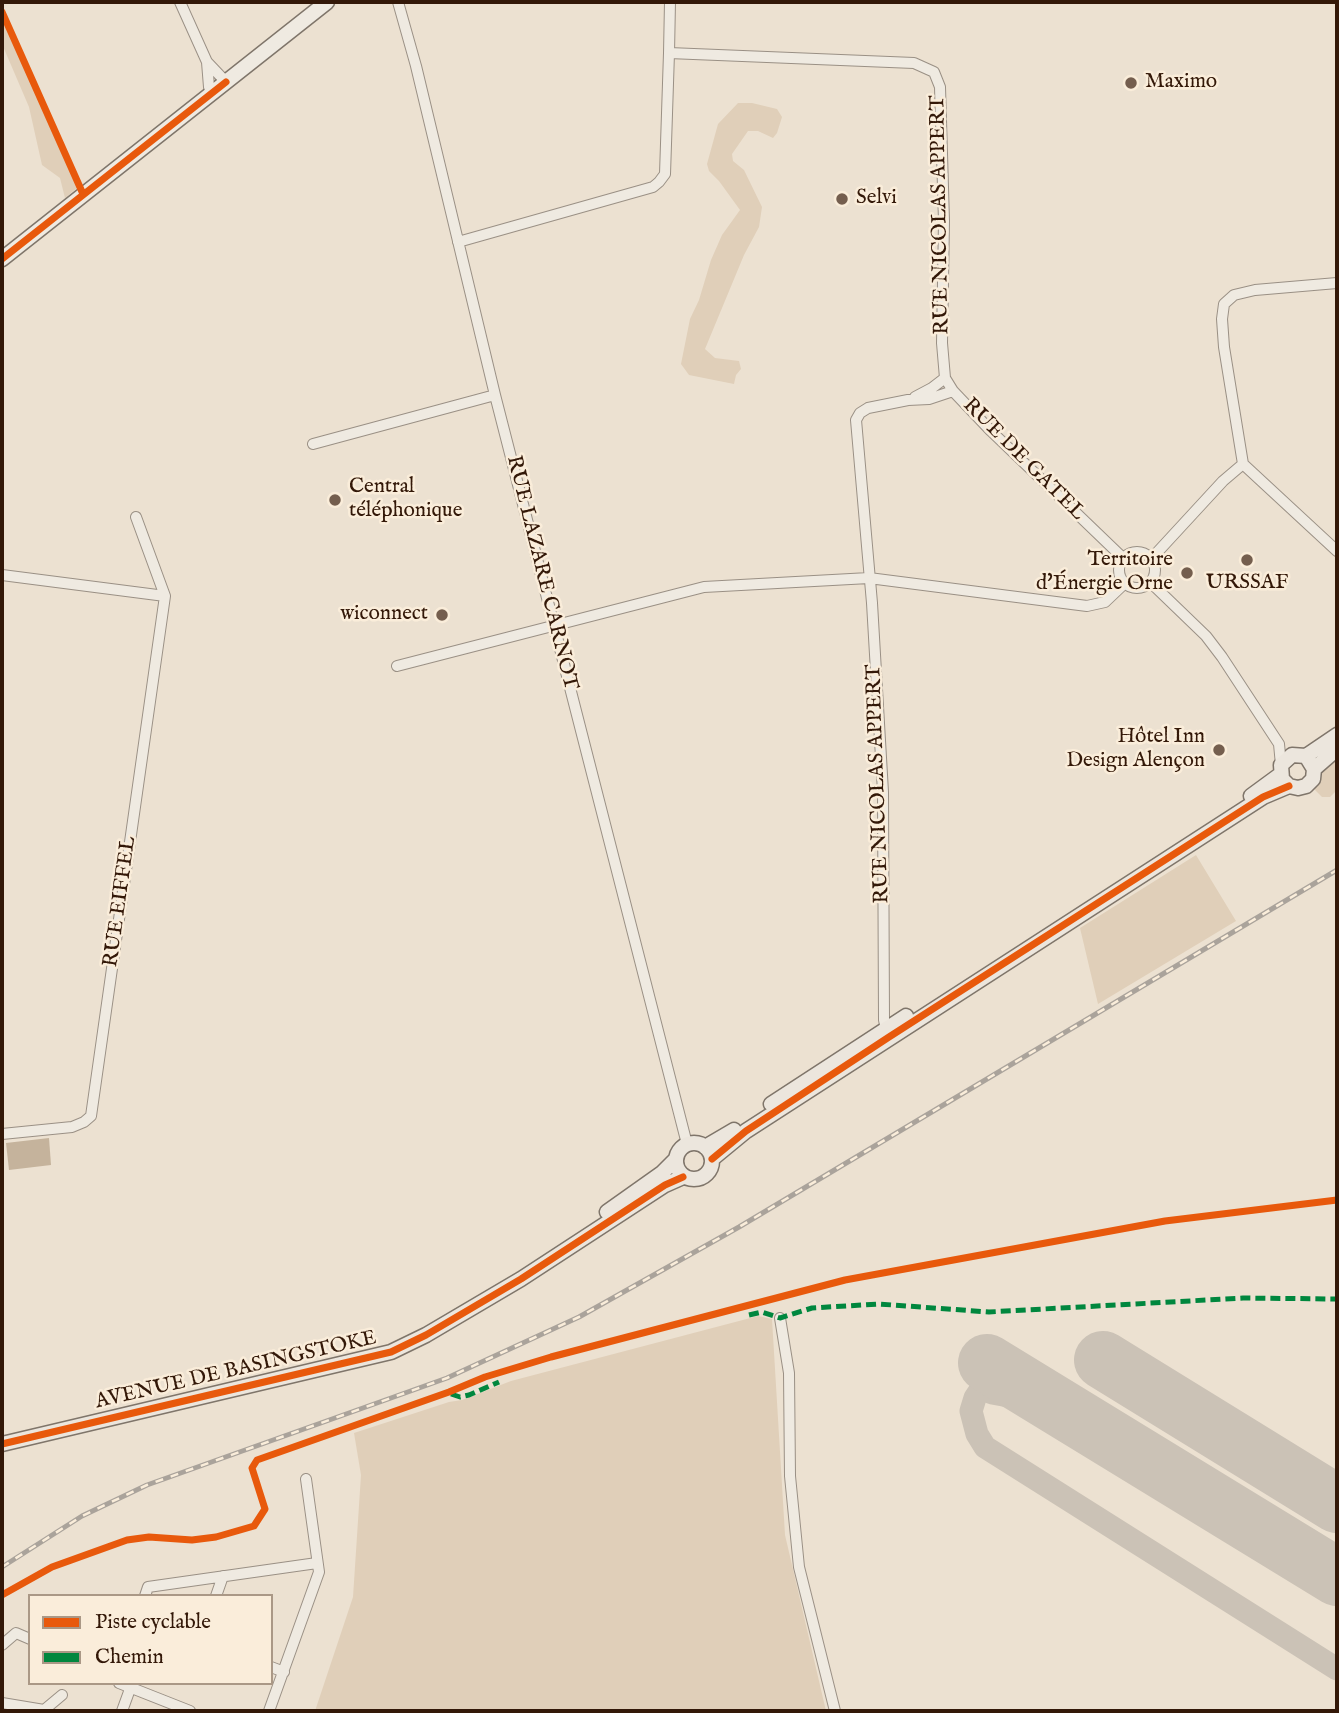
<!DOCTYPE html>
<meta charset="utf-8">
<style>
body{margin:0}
#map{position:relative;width:1339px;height:1713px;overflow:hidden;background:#ece1d1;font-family:"IM FELL English",serif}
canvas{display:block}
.frame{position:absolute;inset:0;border:4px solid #331808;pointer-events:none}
.legend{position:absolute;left:28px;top:1594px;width:245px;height:91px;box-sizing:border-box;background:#faedda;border:2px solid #aa9886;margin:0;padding:9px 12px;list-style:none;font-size:21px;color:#331808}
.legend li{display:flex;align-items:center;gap:14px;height:35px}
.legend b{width:35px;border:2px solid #aa9886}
</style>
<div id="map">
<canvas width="1339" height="1713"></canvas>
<div class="frame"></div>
<ul class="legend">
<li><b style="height:9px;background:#e8590c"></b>Piste cyclable</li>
<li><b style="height:9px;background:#00873e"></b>Chemin</li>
</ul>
</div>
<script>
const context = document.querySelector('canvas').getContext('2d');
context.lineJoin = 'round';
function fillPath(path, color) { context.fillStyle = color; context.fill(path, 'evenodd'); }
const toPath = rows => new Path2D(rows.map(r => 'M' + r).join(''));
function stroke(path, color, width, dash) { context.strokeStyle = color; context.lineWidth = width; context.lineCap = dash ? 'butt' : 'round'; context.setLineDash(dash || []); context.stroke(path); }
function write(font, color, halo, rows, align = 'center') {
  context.font = font + ' "IM FELL English",serif'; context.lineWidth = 5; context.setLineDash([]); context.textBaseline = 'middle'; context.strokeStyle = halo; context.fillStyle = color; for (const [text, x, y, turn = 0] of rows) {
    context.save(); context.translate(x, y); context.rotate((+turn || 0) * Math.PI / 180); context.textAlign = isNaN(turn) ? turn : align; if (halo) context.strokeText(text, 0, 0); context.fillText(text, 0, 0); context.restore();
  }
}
fillPath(toPath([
 [2,18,78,187,65,198,60,178,42,165,29,107,2,44],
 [738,103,752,103,777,109,782,117,777,133,773,138,758,131,748,131,732,154,733,161,744,170,762,207,759,227,744,255,705,349,715,358,739,361,741,369,736,375,734,384,689,375,681,364,690,319,699,300,711,260,722,235,740,210,719,181,709,171,707,164,718,124],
 [1337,753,1337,790,1330,797,1322,797,1314,789,1324,767],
 [1196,855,1236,921,1098,1004,1080,928],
 [758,1316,772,1319,785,1535,826,1711,315,1711,353,1597,361,1475,354,1433,449,1402,462,1400,511,1381]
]), '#e0cfb9');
fillPath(toPath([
 [49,1138,51,1165,9,1170,6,1143]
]), '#c5b39c');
stroke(toPath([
 [995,1368,975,1398,971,1411,977,1434,985,1447,1337,1669],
 [990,1372,985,1384,992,1393,1003,1395,1022,1390,1036,1393]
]), '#cbc2b6', 23);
stroke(toPath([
 [1103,1360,1337,1504],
 [987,1363,1337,1577]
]), '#cbc2b6', 58);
const minor = toPath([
 [180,2,207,62,209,87,214,92],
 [398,2,416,66,495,395,687,1144],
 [669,53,670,2],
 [207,62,226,82],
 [458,242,653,187,659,182,665,174,669,53,914,63,934,72,940,87,944,221,942,343,945,378,953,391,991,431,1123,558],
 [915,397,932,388,945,378],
 [313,444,495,395],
 [1243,464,1224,347,1222,319,1224,304,1234,295,1255,290,1337,283],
 '1119 570a18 18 0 1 1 36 0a18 18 0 1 1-36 0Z',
 [1152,558,1223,481,1243,464,1337,551],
 [2,575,165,596],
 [1150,582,1206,636,1222,657,1279,744,1281,765],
 [397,666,704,587,869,578,1087,606,1105,602,1125,583],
 [887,1034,884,1020,883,792,872,603,856,420,860,413,868,408,908,400,929,399,953,391],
 [2,1134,72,1127,84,1122,91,1116,165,596,136,517],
 [780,1318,789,1373,790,1476,799,1567,835,1711],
 [145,1596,148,1587,317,1563],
 [216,1596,223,1576],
 [2,1645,16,1633,30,1639],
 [271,1667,284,1672],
 [119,1683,190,1711],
 [2,1703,44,1710,62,1695],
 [122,1711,130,1689],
 [269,1711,319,1572,306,1479]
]);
const secondary = toPath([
 [2,259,327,2]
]);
const primary = toPath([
 [1306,756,1337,735],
 [1314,769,1337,749],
 [1251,796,1281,774],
 [771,1104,906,1016],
 '676 1161a18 18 0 1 1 36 0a18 18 0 1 1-36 0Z',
 [705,1147,734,1130],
 [712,1159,746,1131,1263,797,1289,786,1298,788,1306,786,1313,779,1314,769,1306,756,1292,755,1281,765,1282,779,1289,786],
 [607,1212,662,1173,676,1159],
 [2,1444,391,1352,426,1335,521,1279,665,1185,683,1177]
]);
stroke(minor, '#9a9085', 12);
stroke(secondary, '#7f756a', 17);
stroke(primary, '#7f756a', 17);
stroke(minor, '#efeae1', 10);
stroke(secondary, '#efeae1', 14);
stroke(primary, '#ece6dd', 14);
const rail = toPath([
 [2,1567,82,1516,147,1485,447,1378,579,1317,739,1227,1337,870]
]);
stroke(rail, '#aaa39b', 5);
stroke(rail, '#faedda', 2.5, [8]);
stroke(toPath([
 [749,1315,762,1312,780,1318,812,1308,879,1304,989,1312,1243,1298,1337,1299],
 [451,1394,460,1397,469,1395,499,1382]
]), '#00873e', 5, [10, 5]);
stroke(toPath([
 [2,12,83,194],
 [2,259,226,82],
 [712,1159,746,1131,889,1037,1263,797,1289,786],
 [2,1444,391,1352,426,1335,521,1279,665,1185,683,1177],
 [2,1595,52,1567,127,1540,149,1537,192,1540,216,1537,254,1526,265,1509,252,1468,257,1460,449,1392,485,1377,551,1357,845,1280,1165,1221,1337,1200]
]), '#e8590c', 7);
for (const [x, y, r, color] of [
 [1131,83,7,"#745e4e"],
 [842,199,7,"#745e4e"],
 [335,500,7,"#745e4e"],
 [1247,560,7,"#745e4e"],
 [1187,573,7,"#745e4e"],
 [442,615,7,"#745e4e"],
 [1219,750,7,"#745e4e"]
]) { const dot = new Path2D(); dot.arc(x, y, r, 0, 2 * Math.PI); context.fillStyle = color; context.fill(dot); stroke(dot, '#faedda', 2.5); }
write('21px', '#331808', '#faedda', [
 ["Maximo",1145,83],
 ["Selvi",856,199],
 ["Central",349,488],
 ["téléphonique",349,512],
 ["Territoire",1173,561,"right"],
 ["d'Énergie Orne",1173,585,"right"],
 ["URSSAF",1247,584,"center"],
 ["wiconnect",428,615,"right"],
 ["Hôtel Inn",1205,738,"right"],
 ["Design Alençon",1205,762,"right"]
], 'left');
write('21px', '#331808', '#faedda', [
 ["RUE NICOLAS APPERT",941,215,-91],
 ["RUE DE GATEL",1023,460,45],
 ["RUE LAZARE CARNOT",541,573,76],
 ["RUE NICOLAS APPERT",879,784,-92],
 ["RUE EIFFEL",121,902,-82],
 ["AVENUE DE BASINGSTOKE",236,1371,-13]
]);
</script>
